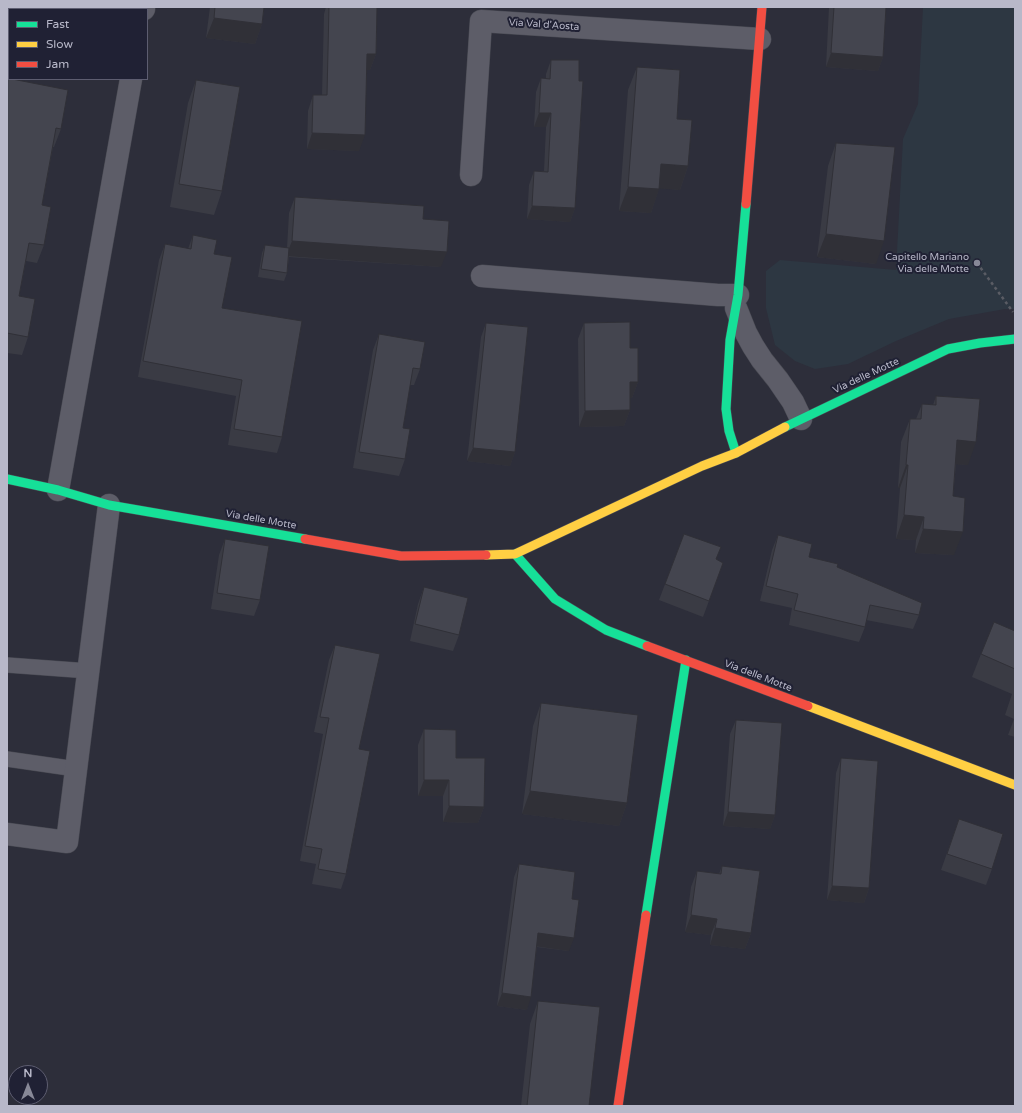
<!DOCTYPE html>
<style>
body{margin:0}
#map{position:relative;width:1022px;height:1113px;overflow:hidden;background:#2d2e3a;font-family:"Varela Round",sans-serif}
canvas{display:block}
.frame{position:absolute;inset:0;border:8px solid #b8b8c9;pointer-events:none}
.legend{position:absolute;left:8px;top:8px;width:140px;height:72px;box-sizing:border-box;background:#202134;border:1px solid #5d5d70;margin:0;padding:5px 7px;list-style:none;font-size:12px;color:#b8b8c9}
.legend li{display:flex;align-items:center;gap:8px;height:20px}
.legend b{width:20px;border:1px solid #5d5d70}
.north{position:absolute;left:8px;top:1065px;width:40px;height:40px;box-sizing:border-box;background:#202134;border:1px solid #5d5d70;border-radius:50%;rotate:0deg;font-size:11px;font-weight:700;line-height:16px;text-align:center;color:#b8b8c9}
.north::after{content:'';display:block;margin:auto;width:14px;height:18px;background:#878897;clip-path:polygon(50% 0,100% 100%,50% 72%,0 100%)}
</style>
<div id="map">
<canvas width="1022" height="1113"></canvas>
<div class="frame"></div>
<ul class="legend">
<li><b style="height:5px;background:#16e098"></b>Fast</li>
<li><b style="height:5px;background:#ffcf43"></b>Slow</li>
<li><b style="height:5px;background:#f24e42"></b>Jam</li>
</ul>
<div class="north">N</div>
</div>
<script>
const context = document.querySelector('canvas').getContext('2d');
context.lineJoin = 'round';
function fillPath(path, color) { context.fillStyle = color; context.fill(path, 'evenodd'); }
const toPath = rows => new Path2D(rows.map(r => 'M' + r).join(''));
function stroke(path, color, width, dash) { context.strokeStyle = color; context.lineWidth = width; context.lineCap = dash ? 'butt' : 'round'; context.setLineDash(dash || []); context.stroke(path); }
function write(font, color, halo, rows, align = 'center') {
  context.font = font + ' "Varela Round",sans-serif'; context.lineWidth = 4; context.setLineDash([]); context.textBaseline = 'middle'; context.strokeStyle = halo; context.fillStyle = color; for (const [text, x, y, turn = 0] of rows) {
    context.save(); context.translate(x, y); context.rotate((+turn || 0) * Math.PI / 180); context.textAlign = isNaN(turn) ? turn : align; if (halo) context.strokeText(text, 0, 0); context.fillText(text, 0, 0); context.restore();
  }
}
fillPath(toPath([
 [923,7,1015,7,1015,309,1005,309,949,319,896,341,848,364,815,369,795,361,775,345,766,308,766,271,780,260,896,270,903,139,918,104]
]), '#2d3742');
const lane = toPath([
 [7,665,89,671],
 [7,759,76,769]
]);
const street = toPath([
 [144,9,144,7],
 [7,21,9,22],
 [471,175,481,21,760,39],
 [482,276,718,295,738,295],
 [736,308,746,333,753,346,762,360,778,380,793,402,801,419],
 [58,490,131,79],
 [7,834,67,842,109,505]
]);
const fast = toPath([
 [785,427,948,349,980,343,1015,339],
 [736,453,729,431,726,409,730,340,738,295,746,204],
 [7,479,58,490,109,505,305,539],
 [515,554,555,599,606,630,647,646],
 [646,915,686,660]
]);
const slow = toPath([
 [486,555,515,554,702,466,736,453,785,427],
 [808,706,1015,785]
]);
const jam = toPath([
 [746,204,762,7],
 [305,539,401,556,486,555],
 [647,646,808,706],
 [618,1106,646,915]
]);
stroke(lane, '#494a53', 16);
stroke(street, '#494a53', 23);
stroke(fast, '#494a53', 10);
stroke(slow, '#494a53', 10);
stroke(jam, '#494a53', 10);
stroke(toPath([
 [977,263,1013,312]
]), '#5a5c64', 2.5, [3, 3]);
stroke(lane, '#5d5d68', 15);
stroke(street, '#5d5d68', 22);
stroke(fast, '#16e098', 9);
stroke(slow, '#ffcf43', 9);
stroke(jam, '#f24e42', 9);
fillPath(toPath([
 [210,7,264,7,262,24,255,44,206,38],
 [326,7,377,7,376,54,370,70,366,70,359,151,307,149,308,111,313,95,322,95,324,14],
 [829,7,886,7,883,57,878,71,826,67],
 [551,60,575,208,570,222,527,219,529,185,534,171,544,171,546,127,534,127,536,92,541,78,546,78,546,74],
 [637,67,677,119,688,166,680,190,659,188,651,213,619,211,628,90],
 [7,78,61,129,54,147,53,147,42,205,44,245,37,263,26,261,19,296,28,337,22,355,7,353],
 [196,80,222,191,214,215,170,207,188,103],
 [836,143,876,264,817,257,828,166],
 [295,197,423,219,441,267,289,257,287,273,284,281,258,277,262,253,265,245,287,248,289,213],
 [193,235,214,254,222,308,282,437,277,453,228,445,236,396,138,377,159,260,165,244,188,249],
 [486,323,515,452,510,466,467,461,481,337],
 [584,323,630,348,638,382,632,398,630,398,630,410,624,426,579,427,578,339],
 [379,334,420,369,414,385,410,385,403,428,405,459,399,476,353,468,373,350],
 [936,396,968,465,956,464,953,496,954,555,915,553,916,540,896,539,900,488,898,488,901,442,910,419,916,419,922,404,933,405],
 [684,534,716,560,723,563,703,617,659,600],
 [778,535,809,557,837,567,919,615,913,629,866,620,865,627,859,642,789,625,792,608,760,601,772,550],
 [225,539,260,600,254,616,211,609,219,555],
 [424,587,459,635,453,651,410,641,418,604],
 [1015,631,1015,737,1008,735,1014,719,1005,715,1012,694,972,677,981,654],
 [335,645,359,749,346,874,341,889,312,884,316,864,300,861,323,734,314,732,329,660],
 [541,703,627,803,619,826,522,814,533,726],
 [736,720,775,815,770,829,723,826,730,734],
 [424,729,456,758,484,807,478,823,443,822,443,796,418,796,418,745],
 [841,758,869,888,864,903,827,900,836,773],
 [959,819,992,869,986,885,941,870],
 [519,864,572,899,569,951,537,947,527,1010,497,1006,514,877],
 [722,866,751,933,745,949,710,945,711,935,685,932,691,887,697,871,719,874],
 [538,1001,589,1106,521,1106,530,1024]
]), '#3a3b44');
fillPath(toPath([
 [214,18,262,24,255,44,206,38],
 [831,53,883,57,878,71,826,67],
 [367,54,376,54,370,70,361,70],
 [539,113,551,113,546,127,534,127],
 [312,133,365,135,359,151,307,149],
 [661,164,688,166,680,190,653,188],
 [628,187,659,189,651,213,619,211],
 [532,206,575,208,570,222,527,219],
 [826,234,884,241,876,264,817,257],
 [292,241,447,252,441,267,286,256],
 [630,382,638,382,632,398,624,398],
 [630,410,624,426,579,427,585,411],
 [957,440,976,442,968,465,949,464],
 [473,448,515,452,510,466,467,461],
 [906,465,908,465,900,488,898,488],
 [904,515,924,517,916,540,896,539],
 [923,529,963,532,954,555,915,553],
 [424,780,449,780,443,796,418,796],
 [530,791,627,803,619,826,522,814],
 [449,806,484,807,478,823,443,822],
 [728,812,775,815,770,829,723,826],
 [832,886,869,888,864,903,827,900],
 [691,915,717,919,711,935,685,932],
 [715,928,751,933,745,949,710,945],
 [538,933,574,938,569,951,534,946],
 [502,993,531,997,527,1010,497,1006]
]), '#303037');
const building = toPath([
 [215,7,264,7,262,24,214,18,215,7],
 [329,7,377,7,376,54,367,54,365,135,312,133,313,95,327,95,329,7],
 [834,7,886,7,883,57,831,53,834,7],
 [551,60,579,60,579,81,583,81,575,208,532,206,534,171,548,172,551,113,539,113,541,78,550,79,551,60],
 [637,67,680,70,677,119,692,120,688,166,661,164,659,189,628,187,637,67],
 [7,78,68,90,61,129,56,128,42,205,51,207,44,245,29,243,19,296,35,299,28,337,7,333,7,78],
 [196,80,240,87,222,191,179,184,196,80],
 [836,143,895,147,884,241,826,234,836,143],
 [295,197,424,206,423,219,449,221,447,252,292,241,295,197],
 [193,235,217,240,214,254,232,257,222,308,302,321,282,437,234,429,242,380,143,361,165,244,191,249,193,235],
 [265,245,289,248,287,273,261,269,265,245],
 [630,322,630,348,638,348,638,382,630,382,630,410,585,411,584,323,630,322],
 [486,323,528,327,515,452,473,448,486,323],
 [379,334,425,342,420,369,413,368,403,428,410,429,405,459,359,452,379,334],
 [936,396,980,399,976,442,957,440,953,496,965,498,963,532,923,529,924,517,904,515,908,465,906,465,910,419,921,419,922,404,936,405,936,396],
 [684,534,721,547,716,559,723,563,709,601,665,584,684,534],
 [778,535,812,544,809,557,838,564,837,567,922,603,919,615,870,605,865,627,794,610,798,594,766,586,778,535],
 [225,539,269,546,260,600,217,593,225,539],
 [424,587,468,598,459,635,415,624,424,587],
 [994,622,1015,631,1015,669,981,654,994,622],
 [335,645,380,654,359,749,370,751,346,874,318,869,322,849,305,846,329,718,320,717,335,645],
 [541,703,638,715,627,803,530,791,541,703],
 [736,720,782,723,775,815,728,812,736,720],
 [424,729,456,730,456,758,485,758,484,807,449,806,449,780,424,780,424,729],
 [841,758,878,761,869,888,832,886,841,758],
 [959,819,1003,834,992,869,947,854,959,819],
 [519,864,575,872,572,899,579,900,574,938,538,933,531,997,502,993,519,864],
 [722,866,760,871,751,933,715,928,717,919,691,915,697,871,721,874,722,866],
 [538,1001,600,1007,589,1106,527,1106,538,1001]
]);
fillPath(building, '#44454f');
stroke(building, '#303037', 1);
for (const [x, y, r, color] of [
 [977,263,4,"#878897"]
]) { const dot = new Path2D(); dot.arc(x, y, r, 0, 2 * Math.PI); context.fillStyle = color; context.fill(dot); stroke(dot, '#202134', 1.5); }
write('10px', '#b8b8c9', '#202134', [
 ["Via Val d'Aosta",544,25,4],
 ["Via delle Motte",866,376,-25],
 ["Via delle Motte",261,520,10],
 ["Via delle Motte",758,676,21]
]);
write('10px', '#b8b8c9', '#202134', [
 ["Capitello Mariano",969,257],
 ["Via delle Motte",969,269]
], 'right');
</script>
